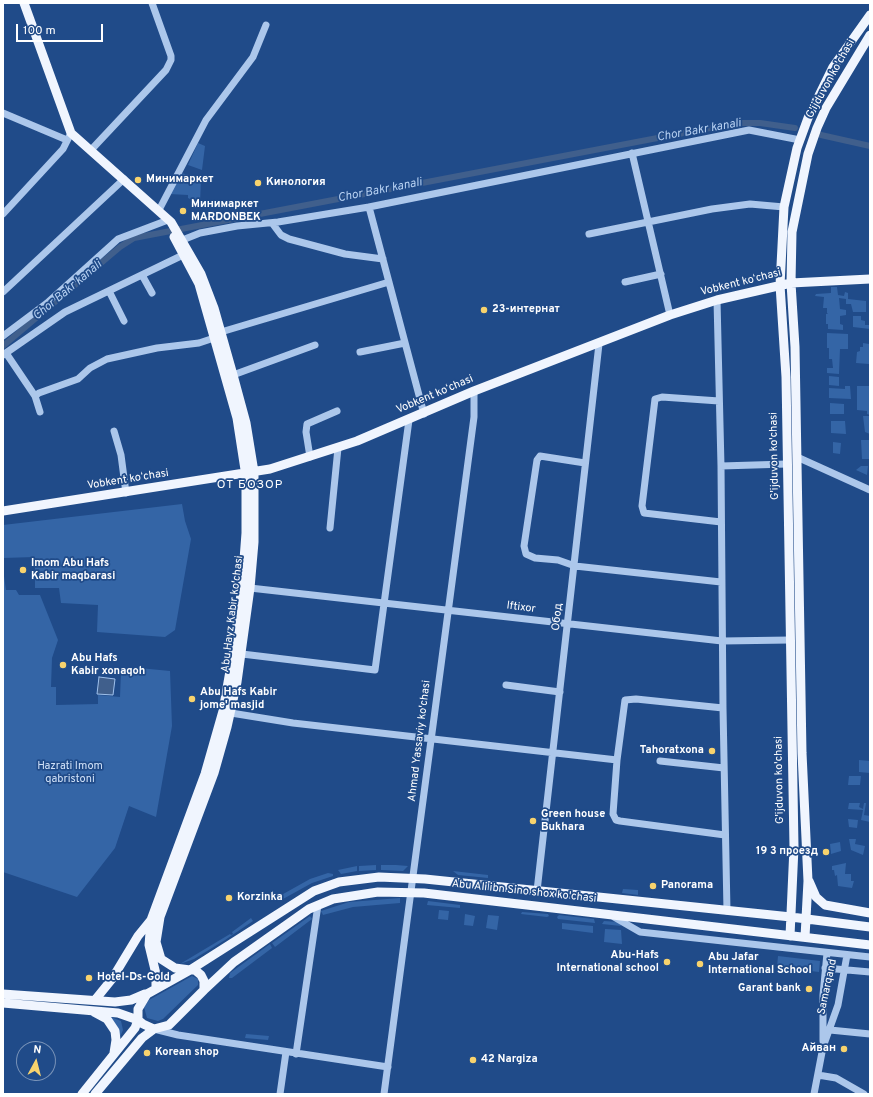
<!DOCTYPE html>
<meta charset="utf-8">
<style>
body{margin:0}
#map{position:relative;width:873px;height:1097px;overflow:hidden;background:#204b89;font-family:Overpass,sans-serif}
canvas{display:block}
.frame{position:absolute;inset:0;border:4px solid #fff;pointer-events:none}
.north{position:absolute;left:16px;top:1041px;width:40px;height:40px;box-sizing:border-box;background:#204b89;border:1px solid #7993b8;border-radius:50%;rotate:7deg;font-size:11px;font-weight:700;line-height:16px;text-align:center;color:#fff}
.north::after{content:'';display:block;margin:auto;width:14px;height:18px;background:#f8d36d;clip-path:polygon(50% 0,100% 100%,50% 72%,0 100%)}
.scale{position:absolute;left:16px;top:24px;width:87px;height:18px;box-sizing:border-box;border:2px solid #fff;border-top:0;padding-left:5px;font-size:12px;line-height:14px;white-space:nowrap;color:#fff;-webkit-text-stroke:3px #204b89;paint-order:stroke}
</style>
<div id="map">
<canvas width="873" height="1097"></canvas>
<div class="frame"></div>
<div class="north">N</div>
<div class="scale">100 m</div>
</div>
<script>
const context = document.querySelector('canvas').getContext('2d');
context.lineJoin = 'round';
function fillPath(path, color) { context.fillStyle = color; context.fill(path, 'evenodd'); }
const toPath = rows => new Path2D(rows.map(r => 'M' + r).join(''));
function stroke(path, color, width, dash) { context.strokeStyle = color; context.lineWidth = width; context.lineCap = dash ? 'butt' : 'round'; context.setLineDash(dash || []); context.stroke(path); }
function write(font, color, halo, rows, align = 'center') {
  context.font = font + ' Overpass,sans-serif'; context.lineWidth = 3.5; context.setLineDash([]); context.textBaseline = 'middle'; context.strokeStyle = halo; context.fillStyle = color; for (const [text, x, y, turn = 0] of rows) {
    context.save(); context.translate(x, y); context.rotate((+turn || 0) * Math.PI / 180); context.textAlign = isNaN(turn) ? turn : align; if (halo) context.strokeText(text, 0, 0); context.fillText(text, 0, 0); context.restore();
  }
}
fillPath(toPath([
 [198,143,205,146,202,170,188,165],
 [181,173,201,178,200,204,188,198,188,195,169,194],
 [831,287,837,287,838,295,844,296,845,292,848,293,848,299,866,301,866,312,853,312,851,304,846,304,846,299,839,298,840,309,846,310,846,315,840,316,840,324,843,325,843,330,828,329,828,324,826,324,826,314,828,314,827,313,827,308,823,308,824,297,815,296,816,294,831,293],
 [853,316,861,316,861,320,865,321,865,325,870,325,870,329,853,327],
 [827,333,848,334,848,349,840,349,839,374,827,373,827,368,833,368,832,359,829,359,829,348,827,348],
 [863,343,869,344,869,364,856,363,857,352,860,351,860,347,863,347],
 [829,376,839,377,839,386,829,385],
 [845,386,850,386,851,399,829,398,829,388,845,389],
 [857,386,870,386,870,415,867,414,867,411,857,410],
 [830,403,844,404,844,414,830,414],
 [863,416,870,416,870,434,865,432],
 [831,421,845,421,846,434,831,433],
 [861,440,870,440,870,459,862,459],
 [833,442,841,443,840,454,833,453],
 [861,466,868,466,867,475,856,470],
 [182,504,185,521,191,539,175,630,165,637,97,632,98,605,61,603,59,588,35,588,35,557,3,558,3,525],
 [3,569,6,590,16,590,19,595,40,595,58,640,52,658,51,687,56,687,56,705,98,704,98,695,120,697,121,672,129,667,170,671,172,726,156,817,129,806,115,848,77,897,3,872],
 [859,760,870,761,870,773,859,772],
 [849,776,861,776,860,785,848,785],
 [849,803,860,803,859,807,863,809,864,803,866,803,864,815,870,816,870,822,861,820,863,810,848,809],
 [848,819,858,820,857,828,849,827],
 [849,839,856,839,855,844,865,846,863,855,851,850],
 [840,842,841,851,831,854,830,844],
 [846,863,845,874,851,874,851,881,854,881,852,888,838,886,837,875,835,876,834,870,832,870,832,866],
 [376,865,376,870,359,871,359,866],
 [381,865,396,865,408,866,403,871,381,870],
 [357,866,357,871,341,874,338,870],
 [453,871,488,875,488,878,458,875],
 [328,873,333,874,333,876,312,883,283,899,276,898,310,879],
 [623,889,638,890,638,895,622,893],
 [400,898,400,903,353,907,323,915,321,911,349,902],
 [428,901,460,905,460,908,427,905],
 [439,910,449,911,448,920,438,919],
 [522,912,548,914,549,916,547,917,521,914],
 [465,914,475,916,473,926,464,925],
 [488,915,499,916,497,930,486,928],
 [559,915,594,919,595,923,558,919,557,917],
 [310,916,312,919,275,947,272,943],
 [251,918,253,921,225,940,194,959,180,964,230,934,231,935,233,934,232,932],
 [604,921,619,922,621,926,602,924],
 [562,923,593,926,593,933,562,929],
 [605,929,621,930,622,944,604,942],
 [270,944,272,948,232,978,229,978,230,973],
 [778,956,820,961,819,972,777,967],
 [192,976,198,979,198,985,163,1019,158,1021,147,1018,144,1007,149,1000],
 [108,1016,121,1021,123,1030,120,1037,116,1026],
 [246,1034,269,1036,268,1040,245,1038]
]), '#3465a6');
const water = toPath([
 [99,677,115,679,113,695,97,694,99,677]
]);
fillPath(water, '#405f8c');
stroke(water, '#9fc1ec', 1);
stroke(toPath([
 [821,135,870,146],
 [3,346,120,247,134,238,736,123,760,123,795,128]
]), '#405f8c', 6);
stroke(toPath([
 [3,113,67,140],
 [91,150,166,70,171,60,171,56,152,3],
 [632,153,670,315],
 [369,207,424,414],
 [159,210,206,120,253,57,266,25],
 [3,214,63,149,71,133],
 [272,223,281,235,289,239,345,254,383,259],
 [589,234,712,209,750,204,784,207],
 [183,242,185,239,200,233,237,226,278,222,369,207,749,130,800,140],
 [142,275,152,293],
 [625,282,661,274],
 [109,291,124,321],
 [3,292,124,179],
 [717,300,721,466,723,708,727,911],
 [221,332,389,282],
 [3,336,47,303,118,239,168,220],
 [360,352,405,343],
 [6,353,35,396,40,412],
 [3,355,65,312,183,255],
 [233,375,315,345],
 [35,396,39,393,78,379,90,368,107,359,157,348,199,343,214,338],
 [719,401,662,397,655,399,642,506,644,513,721,522],
 [114,431,121,455,126,493],
 [310,457,306,432,307,424,337,411],
 [797,457,870,490],
 [585,463,540,456,537,460,524,546,526,554,535,558,558,560,575,566,721,582],
 [721,466,787,464],
 [330,528,338,448],
 [250,588,722,641,790,640],
 [242,654,375,670,409,420],
 [506,685,560,692],
 [723,708,636,699,625,700,617,760,613,814,616,820,620,821,725,835],
 [231,713,293,723,617,760],
 [660,761,724,768],
 [537,891,599,344],
 [614,917,640,932,870,957],
 [825,968,870,972],
 [154,1029,178,1035,388,1067],
 [830,1030,870,1034],
 [823,1041,823,995,827,953],
 [296,1054,318,905],
 [818,1075,836,1078,864,1094],
 [280,1094,286,1052],
 [384,1094,474,417,474,391],
 [814,1094,823,1047,838,1005,847,955]
]), '#acc7eb', 7);
stroke(toPath([
 [24,3,71,133,171,222,201,274,214,308,233,375,246,423,254,472,254,542,250,588,237,682,227,727,214,773,160,917,156,942,161,959,175,968,190,970,314,891,339,882,379,877,425,879,791,917,870,927],
 [3,511,270,469,357,441,474,391,670,315,717,300,791,283,870,279],
 [809,881,816,897,825,905,870,913],
 [790,936,794,847,786,377,780,285,784,207,797,148,808,118,833,67,870,15],
 [805,937,808,881,802,753,795,347,791,283,792,232,808,154,817,128,826,108,870,35],
 [190,970,195,970,201,975,204,981,204,990,169,1025,154,1029,143,1024,138,1020,138,1009,147,994,190,970],
 [156,988,156,974,149,945,151,920,205,774,223,711,234,648,242,586,246,533,246,476,237,418,199,284,174,237],
 [204,990,234,962,309,909,333,899,378,892,424,893,870,945],
 [3,994,115,1002,131,1000,145,994],
 [95,1000,112,979,138,936,151,920],
 [3,1003,118,1013,138,1020],
 [94,1012,107,1019,115,1031,116,1040,114,1053],
 [82,1094,135,1028,138,1020],
 [95,1094,142,1038,154,1029]
]), '#f0f5fe', 9);
for (const [x, y, r, color] of [
 [138,180,4,"#f8d36d"],
 [258,183,4,"#f8d36d"],
 [183,211,4,"#f8d36d"],
 [484,310,4,"#f8d36d"],
 [23,570,4,"#f8d36d"],
 [63,665,4,"#f8d36d"],
 [192,699,4,"#f8d36d"],
 [712,751,4,"#f8d36d"],
 [533,821,4,"#f8d36d"],
 [826,852,4,"#f8d36d"],
 [653,886,4,"#f8d36d"],
 [229,898,4,"#f8d36d"],
 [667,962,4,"#f8d36d"],
 [700,964,4,"#f8d36d"],
 [89,978,4,"#f8d36d"],
 [809,989,4,"#f8d36d"],
 [844,1049,4,"#f8d36d"],
 [147,1053,4,"#f8d36d"],
 [473,1060,4,"#f8d36d"]
]) { const dot = new Path2D(); dot.arc(x, y, r, 0, 2 * Math.PI); context.fillStyle = color; context.fill(dot); stroke(dot, '#204b89', 1.5); }
write('11px', '#fff', '#204b89', [
 ["G'ijduvon ko'chasi",831,79,-61],
 ["Vobkent koʻchasi",741,283,-14],
 ["Vobkent koʻchasi",435,395,-23],
 ["G'ijduvon ko'chasi",775,456,-91],
 ["Vobkent koʻchasi",128,480,-9],
 ["Iftixor",521,608,7],
 ["Abu Hayz Kabir ko'chasi",233,614,-83],
 ["Обод",558,617,-84],
 ["Ahmad Yassaviy ko'chasi",420,741,-83],
 ["G'ijduvon ko'chasi",780,780,-91],
 ["Abu Ali ibn Sino shox ko'chasi",524,892,6],
 ["Samarqand",828,987,-78]
]);
write('bold 11px', '#fff', '#204b89', [
 ["Минимаркет",146,180],
 ["Кинология",266,183],
 ["Минимаркет",191,205],
 ["MARDONBEK",191,218],
 ["23-интернат",492,310],
 ["Imom Abu Hafs",31,564],
 ["Kabir maqbarasi",31,577],
 ["Abu Hafs",71,659],
 ["Kabir xonaqoh",71,672],
 ["Abu Hafs Kabir",200,693],
 ["jome' masjid",200,706],
 ["Tahoratxona",704,751,"right"],
 ["Green house",541,815],
 ["Bukhara",541,828],
 ["19 3 проезд",818,852,"right"],
 ["Panorama",661,886],
 ["Korzinka",237,898],
 ["Abu-Hafs",659,956,"right"],
 ["International school",659,969,"right"],
 ["Abu Jafar",708,958],
 ["International School",708,971],
 ["Hotel-Ds-Gold",97,978],
 ["Garant bank",801,989,"right"],
 ["Айван",836,1049,"right"],
 ["Korean shop",155,1053],
 ["42 Nargiza",481,1060]
], 'left');
write('11px', '#d0e1f8', '#204b89', [
 ["Hazrati Imom",70,767],
 ["qabristoni",70,780]
]);
write('italic 12px', '#b7d1f2', '#204b89', [
 ["Chor Bakr kanali",699,131,-10],
 ["Chor Bakr kanali",380,191,-11],
 ["Chor Bakr kanali",68,291,-40]
]);
context.letterSpacing = '1px';
write('12px', '#fff', '#204b89', [
 ["ОТ БОЗОР",250,486]
]);
context.letterSpacing = '0px';
</script>
